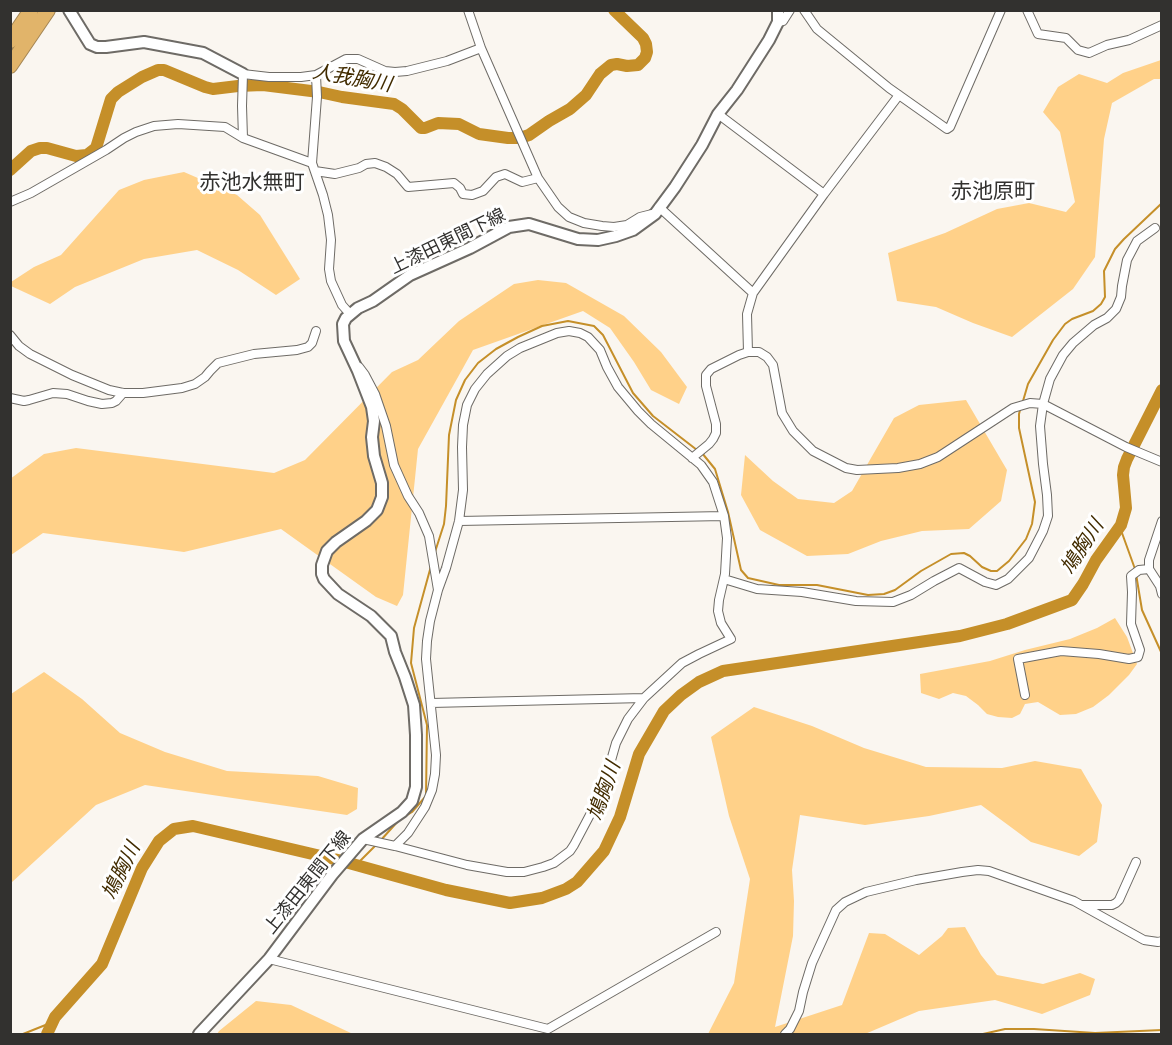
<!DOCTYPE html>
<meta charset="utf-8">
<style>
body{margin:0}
#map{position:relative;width:1172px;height:1045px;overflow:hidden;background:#faf6f0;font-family:"Space Grotesk",sans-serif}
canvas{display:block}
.frame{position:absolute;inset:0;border:12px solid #32312f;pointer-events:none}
</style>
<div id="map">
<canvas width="1172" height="1045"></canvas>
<div class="frame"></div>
</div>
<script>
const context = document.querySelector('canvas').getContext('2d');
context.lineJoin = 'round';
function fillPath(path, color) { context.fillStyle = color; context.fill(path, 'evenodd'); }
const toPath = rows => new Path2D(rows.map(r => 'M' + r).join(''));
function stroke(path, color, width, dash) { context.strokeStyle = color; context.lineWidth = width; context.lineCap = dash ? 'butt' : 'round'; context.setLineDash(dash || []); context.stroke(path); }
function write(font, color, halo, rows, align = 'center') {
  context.font = font + ' "Space Grotesk","Noto Sans JP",sans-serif'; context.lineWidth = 6; context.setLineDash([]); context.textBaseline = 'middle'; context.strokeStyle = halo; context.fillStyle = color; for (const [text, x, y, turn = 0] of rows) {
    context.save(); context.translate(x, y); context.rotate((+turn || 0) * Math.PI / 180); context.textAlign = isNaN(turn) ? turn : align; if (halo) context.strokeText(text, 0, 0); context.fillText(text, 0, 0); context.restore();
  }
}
fillPath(toPath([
 [1161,60,1161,79,1154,79,1112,103,1104,139,1095,257,1073,289,1012,337,973,323,936,307,897,301,888,253,945,233,997,209,1029,203,1066,212,1075,202,1060,132,1043,112,1058,87,1079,74,1107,83,1123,73],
 [184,172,237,195,260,215,300,279,276,295,238,270,197,250,144,259,75,287,50,304,11,286,11,282,34,267,61,255,119,190,144,180],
 [538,280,566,283,624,316,661,352,687,387,679,404,651,390,634,362,610,328,583,311,473,350,418,449,403,595,397,606,376,597,281,529,184,552,43,533,11,555,10,479,44,454,76,448,274,473,305,460,392,372,418,360,459,321,514,284],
 [966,400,1007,470,1001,501,969,529,922,531,881,541,848,554,807,556,760,530,741,495,745,455,773,481,798,499,834,503,852,491,894,418,919,405],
 [1115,618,1127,637,1137,664,1129,675,1109,695,1093,707,1076,714,1060,715,1038,702,1025,704,1020,714,1012,718,998,717,987,714,978,705,966,696,953,693,939,699,921,693,920,674,990,661,1025,650,1070,639,1097,628],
 [44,672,82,699,120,733,165,752,227,771,318,776,358,788,357,809,347,815,145,785,96,805,11,883,11,694],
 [754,707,812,726,864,748,926,767,1002,768,1035,761,1081,769,1102,805,1097,842,1079,856,1031,842,981,805,929,816,865,825,800,815,792,870,794,901,793,936,775,1027,842,1005,869,933,885,934,919,955,942,936,948,928,965,927,981,955,997,975,1043,984,1080,973,1095,979,1090,995,1042,1014,995,1000,919,1011,865,1034,708,1034,734,983,750,879,729,816,711,737],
 [256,1001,291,1005,353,1034,275,1034,269,1033,266,1034,217,1034,219,1031]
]), '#ffd189');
stroke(toPath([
 [1023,401,1028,384,1053,340,1065,324,1072,319,1093,311,1101,304,1105,297,1104,271,1115,249,1124,239,1162,203],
 [702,453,715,469,728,512,741,570,748,578,779,585,817,585,868,595,884,594,895,590,921,571,951,554,964,553,970,556,982,567,991,571,997,571,1009,561,1026,539,1032,524,1035,502,1019,428,1019,414,1020,410],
 [1121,525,1122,533,1135,569],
 [435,552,444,524,446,506,449,435,456,400,465,380,478,363,496,349,518,337,542,326,568,321,594,326,603,335,633,393,653,416,697,450],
 [1136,574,1142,610,1162,654],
 [404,817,412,812,426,796,427,725,411,663,414,628,431,566],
 [381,840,399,820],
 [356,865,377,844],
 [23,1034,53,1022],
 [983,1034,1005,1029,1034,1029,1095,1033,1162,1030]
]), '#c58f29', 2);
stroke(toPath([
 [10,170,31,151,40,148,47,148,76,156,87,155,96,148,111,99,118,92,142,77,158,70,164,70,205,87,213,89,238,86,263,85,319,92,342,97,394,104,402,109,421,128,425,128,438,123,459,124,479,134,508,138,520,138,529,135,549,121,570,109,586,95,600,74,611,65,617,64,627,66,638,65,645,58,647,52,646,44,643,38,614,10],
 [47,1034,55,1017,102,964,142,868,159,841,174,829,193,826,338,860,446,890,510,903,542,898,566,889,577,882,604,851,620,817,639,754,664,711,681,695,699,682,723,671,960,636,1007,624,1072,600,1083,584,1096,560,1121,525,1126,508,1123,475,1124,467,1127,459,1162,390]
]), '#c58f29', 12);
const street = toPath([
 [468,10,481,48],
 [804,10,817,29,889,88,947,129,950,127,1001,10],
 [1027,10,1038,34,1066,38,1078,50,1089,53,1107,45,1129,40,1162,25],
 [778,22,783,21,790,10],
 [316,75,317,97,312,163,323,195,328,215,331,240,329,269,331,281,342,305,350,314],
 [718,114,824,194],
 [312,163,243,138,242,106,243,74,269,77,301,77,316,75,346,59,358,59,385,71,395,72,407,71,447,61,481,48,538,178,558,207,569,217,584,223,602,226,614,227,627,225,640,217,652,214],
 [315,171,335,174,359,168,366,164,375,163,386,167,397,174,408,187,454,183,460,188,463,194,472,195,483,191,496,177,505,174,522,182,538,178],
 [10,202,31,193,106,150,124,138,136,132,154,126,178,124,225,127,243,138],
 [659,207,753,293],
 [10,335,19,346,30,354,72,375,109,390,123,393,143,393,182,388,195,384,205,377,210,371,218,363,254,354,297,350,308,347,312,343,316,331],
 [748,352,747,314,753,293,824,194,899,95],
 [359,367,365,375,375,394,386,426,394,465,408,496,419,513,429,536,438,590],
 [10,398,24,401,29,400,53,393,67,394,88,401,102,404,112,403,116,401,123,393],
 [692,458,709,444,713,439,716,433,716,424,706,386,706,375,711,369,739,355,748,352,759,352,767,357,773,365,782,413,793,431,813,451,846,468,857,470,898,468,920,464,938,457,1013,408,1030,403,1043,404,1126,447,1162,462],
 [459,521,724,516],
 [1162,521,1149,560,1149,569,1160,586,1162,594],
 [724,579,757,589,802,592,856,601,893,602,911,595,934,581,959,568,985,582,996,585,1008,579,1029,558,1043,531,1048,516,1047,495,1043,464,1040,426,1043,404,1050,379,1063,355,1073,343,1094,325,1107,318,1116,309,1121,297,1122,286,1127,260,1137,241,1155,228],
 [1025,695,1018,659,1061,651,1099,654,1129,659,1138,657,1140,650,1131,624,1132,592,1131,576,1139,570,1149,569],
 [431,703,644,698],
 [363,839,395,846,467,865,507,872,524,872,543,867,554,863,570,851,574,845,592,811,608,771,616,743,628,719,644,698,682,663,699,654,731,639,721,623,718,611,719,600,725,574,727,538,724,516,713,482,701,465,651,424,638,411,618,387,607,367,600,350,588,337,580,333,569,331,557,333,520,348,507,356,487,374,475,389,467,405,463,425,462,447,463,490,459,521,446,568,438,590,430,621,427,641,426,659,436,755,435,774,432,790,425,807,408,833,395,846],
 [1083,905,1112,905,1116,903,1119,900,1136,862],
 [269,959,548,1029,716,932],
 [785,1034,790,1029,799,1011,803,992,812,963,836,910,845,902,866,892,916,880,962,872,978,870,989,871,1074,901,1144,940,1158,942,1162,941]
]);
const secondary = toPath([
 [69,10,90,44,97,47,106,47,144,42,203,53,243,74],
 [199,1034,269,959,332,875,363,839,402,812,412,801,416,787,416,735,414,705,405,677,395,652,391,636,371,616,338,594,324,579,322,574,322,565,327,551,336,542,366,521,377,510,382,497,382,483,374,456,372,437,374,421,372,407,358,371,344,341,343,324,346,318,358,308,373,301,410,275,470,248,509,227,529,224,578,239,598,240,616,236,633,230,655,214,675,187,702,145,718,114,737,90,769,40,778,22,778,10]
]);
const highway = toPath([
 [10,41,31,10],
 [10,66,48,10]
]);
stroke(street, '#6e6b66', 10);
stroke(secondary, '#6e6b66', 14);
stroke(highway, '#a48655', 16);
stroke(street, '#fff', 8);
stroke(secondary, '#fff', 10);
stroke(highway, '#e1b46a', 14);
write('18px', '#32312f', '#fff', [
 ["上漆田東間下線",448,242,-26],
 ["上漆田東間下線",308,883,-51]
]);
write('italic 20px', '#422c01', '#fff', [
 ["人我胸川",352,79,10],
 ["鳩胸川",1083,547,-57],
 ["鳩胸川",605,791,-71],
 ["鳩胸川",122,871,-64]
]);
write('21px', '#32312f', '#fff', [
 ["赤池水無町",252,183],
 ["赤池原町",993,192]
]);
</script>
